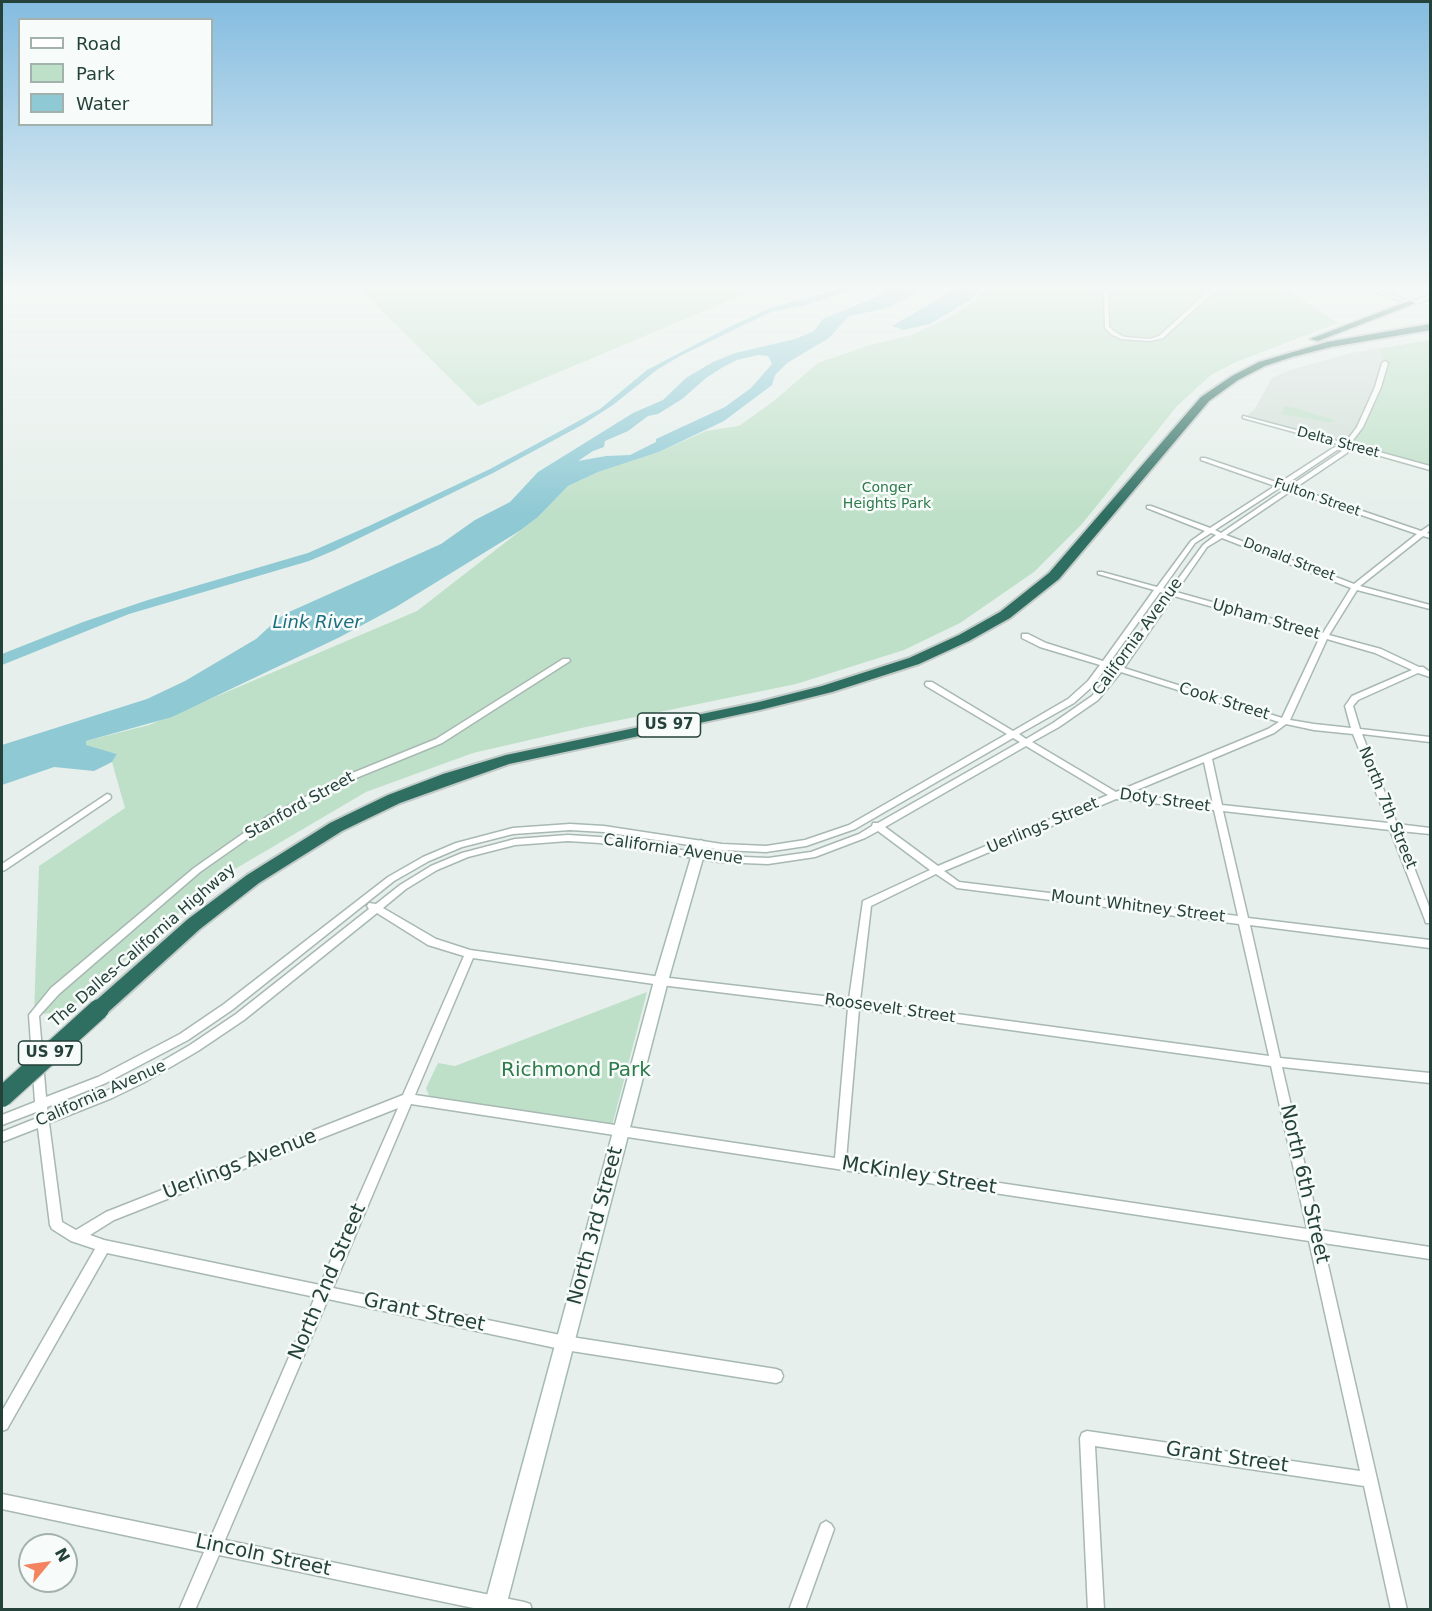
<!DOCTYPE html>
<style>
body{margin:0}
#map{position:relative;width:1432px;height:1611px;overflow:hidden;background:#e6efeb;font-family:"DejaVu Sans",sans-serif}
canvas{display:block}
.frame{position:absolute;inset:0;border:3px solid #24423a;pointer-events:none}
.legend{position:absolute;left:18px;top:18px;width:195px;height:108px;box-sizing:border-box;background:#f7fbf9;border:2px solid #a3b1ad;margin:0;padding:8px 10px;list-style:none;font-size:18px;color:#24423a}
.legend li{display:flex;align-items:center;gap:12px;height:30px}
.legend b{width:30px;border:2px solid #a3b1ad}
.north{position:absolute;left:18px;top:1533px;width:60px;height:60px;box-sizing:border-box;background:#f7fbf9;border:2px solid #a3b1ad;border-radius:50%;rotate:61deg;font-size:16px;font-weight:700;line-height:24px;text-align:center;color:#24423a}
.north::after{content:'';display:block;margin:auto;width:21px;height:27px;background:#f4845f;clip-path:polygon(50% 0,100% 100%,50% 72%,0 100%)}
</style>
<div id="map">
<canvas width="1432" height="1611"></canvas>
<div class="frame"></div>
<ul class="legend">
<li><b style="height:8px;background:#fff"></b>Road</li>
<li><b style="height:16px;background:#bfe0c8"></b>Park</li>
<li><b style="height:16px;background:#8ec9d4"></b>Water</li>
</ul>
<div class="north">N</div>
</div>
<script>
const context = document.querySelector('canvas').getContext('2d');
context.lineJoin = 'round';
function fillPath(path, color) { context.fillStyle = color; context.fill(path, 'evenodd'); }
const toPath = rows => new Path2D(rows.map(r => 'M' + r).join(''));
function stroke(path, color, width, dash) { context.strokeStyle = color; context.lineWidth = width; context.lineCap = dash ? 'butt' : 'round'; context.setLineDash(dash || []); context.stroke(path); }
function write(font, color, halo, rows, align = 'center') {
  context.font = font + ' "DejaVu Sans",sans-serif'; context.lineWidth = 5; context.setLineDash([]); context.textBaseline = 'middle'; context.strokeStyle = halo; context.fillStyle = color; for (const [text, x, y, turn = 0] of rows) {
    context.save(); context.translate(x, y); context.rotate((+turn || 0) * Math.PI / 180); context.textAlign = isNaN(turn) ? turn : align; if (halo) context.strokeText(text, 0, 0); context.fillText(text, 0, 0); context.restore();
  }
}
fillPath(toPath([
 [1430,340,1430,468,1245,417,1254,410,1272,378,1290,370,1351,353]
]), '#d4dfda');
fillPath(toPath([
 [359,288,759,288,478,406],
 [982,288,1283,288,1338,323,1236,362,1211,375,1177,406,1082,524,1034,572,960,623,904,650,796,684,586,727,473,753,366,792,218,879,67,1011,34,1015,39,866,125,808,112,762,117,754,85,745,86,741,149,725,417,611,538,517,568,486,598,472,659,452,706,431,739,426,775,400,818,363,870,345,912,335,950,317,975,301],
 [1430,340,1430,468,1346,446,1385,363,1380,349],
 [1284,406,1295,408,1335,420,1331,423,1281,414],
 [647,992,612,1126,430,1098,426,1088,438,1063,455,1066]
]), '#bfe0c8');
fillPath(toPath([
 [844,288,857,288,806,305,771,312,682,355,658,369,613,405,582,425,493,473,335,550,309,561,129,614,2,665,2,654,83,622,148,600,308,553,369,526,490,469,564,429,600,409,647,370,729,327,770,308],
 [885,288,916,288,914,293,888,308,849,316,829,338,787,363,775,375,772,385,724,421,659,452,598,472,568,486,538,517,521,530,396,607,340,637,172,717,86,741,86,745,117,754,112,762,94,771,54,767,2,785,2,745,147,699,185,681,256,639,279,618,289,612,441,544,475,520,510,502,538,472,633,413,663,400,686,378,713,362,735,353,795,339,814,331,823,319,876,297],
 [758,355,768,356,772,364,751,388,725,407,656,439,656,442,630,455,606,456,578,461,593,451,604,447,605,441,628,431,648,416,658,414,682,399,706,378,723,367,737,360],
 [957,288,980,288,970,300,930,324,903,330,892,326]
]), '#8ec9d4');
const street = toPath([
 [1104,288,1108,288,1109,327,1115,332,1124,337,1150,339,1159,336,1205,294,1216,288,1222,288,1209,296,1163,338,1150,341,1121,339,1111,334,1105,328,1104,288],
 [1366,288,1373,288,1414,303,1410,304,1366,288],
 [1385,361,1388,363,1381,387,1363,427,1350,444,1430,466,1430,470,1349,447,1347,453,1295,488,1421,531,1430,525,1430,530,1427,533,1430,534,1430,538,1423,536,1360,586,1430,605,1430,609,1357,590,1329,635,1381,649,1419,667,1423,667,1430,672,1430,677,1418,673,1358,700,1353,706,1360,729,1430,737,1430,742,1362,734,1397,824,1430,828,1430,834,1400,831,1430,909,1430,923,1426,923,1425,920,1390,830,1223,811,1248,918,1430,940,1430,948,1250,925,1280,1058,1430,1073,1430,1083,1282,1067,1320,1230,1430,1247,1430,1259,1323,1243,1407,1610,1391,1610,1364,1486,1095,1446,1104,1610,1088,1610,1080,1438,1082,1433,1087,1431,1360,1471,1309,1241,411,1104,333,1288,565,1336,776,1369,781,1371,783,1376,781,1381,776,1383,565,1350,328,1299,225,1540,524,1602,530,1604,532,1610,483,1610,219,1555,195,1610,179,1610,204,1552,2,1509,2,1494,211,1537,315,1297,107,1253,7,1429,2,1431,2,1411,95,1249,71,1241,52,1229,50,1225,38,1128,2,1142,2,1132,37,1118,36,1112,2,1125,2,1115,35,1102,29,1015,51,988,194,868,268,816,350,774,436,739,563,659,569,659,570,661,442,743,356,778,274,820,200,872,59,994,39,1016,46,1097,98,1077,180,1034,224,1004,388,877,423,857,456,843,513,828,570,824,604,826,722,844,766,846,805,840,849,825,1007,734,926,686,925,684,926,682,932,682,1013,731,1068,699,1088,681,1100,665,1040,647,1022,638,1022,634,1028,634,1046,643,1103,661,1154,590,1098,574,1098,572,1102,572,1157,587,1191,541,1205,531,1147,508,1147,506,1151,506,1210,528,1275,486,1201,460,1201,458,1205,458,1279,483,1333,448,1341,445,1243,418,1243,416,1345,443,1357,427,1375,387,1382,363,1385,361],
 [1343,449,1342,451,1290,486,1285,485,1337,450,1343,449],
 [1281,487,1286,489,1221,533,1215,530,1281,487],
 [1291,491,1417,534,1354,584,1226,535,1291,491],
 [1211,533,1216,535,1203,545,1170,590,1163,588,1195,543,1211,533],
 [1222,538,1351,588,1323,633,1176,592,1207,547,1222,538],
 [1160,592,1168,594,1117,666,1109,663,1160,592],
 [1174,596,1320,637,1282,718,1124,668,1174,596],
 [1327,639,1375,653,1412,670,1352,696,1345,706,1351,728,1314,724,1290,720,1327,639],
 [1106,667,1114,670,1092,696,1053,723,1026,739,1019,734,1074,703,1094,685,1106,667],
 [1121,672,1279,722,1268,729,1116,792,1032,742,1059,727,1098,700,1121,672],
 [1286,724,1314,730,1353,734,1388,823,1222,805,1212,759,1274,733,1286,724],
 [1013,738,1020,742,878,823,873,823,872,826,859,834,811,852,768,858,719,856,600,837,568,835,515,839,462,853,431,866,400,885,376,904,369,903,367,906,369,909,236,1014,190,1045,135,1077,104,1092,48,1114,47,1107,106,1083,188,1040,232,1010,394,881,429,861,462,847,513,834,570,830,604,832,722,850,766,852,806,846,855,829,1013,738],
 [1026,746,1108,795,938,866,885,827,1026,746],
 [1204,762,1213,804,1127,794,1204,762],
 [1116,799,1214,810,1238,916,959,882,944,871,1116,799],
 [878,831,930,870,863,901,849,999,661,977,470,950,436,939,383,908,406,889,437,870,468,857,515,845,568,841,600,843,719,862,768,864,815,857,865,838,878,831],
 [936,874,957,888,1239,924,1269,1056,860,1001,871,906,936,874],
 [377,913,428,945,464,956,403,1095,106,1212,76,1230,62,1222,49,1123,112,1098,143,1083,198,1051,244,1020,377,913],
 [473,958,661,985,848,1008,835,1158,415,1095,473,958],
 [859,1009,1271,1066,1307,1229,846,1160,859,1009],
 [398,1108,320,1285,104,1240,90,1235,114,1220,398,1108],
 [107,794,110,795,111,797,110,799,5,870,2,871,2,864,107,794],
 [826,1521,831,1524,834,1529,805,1610,789,1610,821,1524,826,1521]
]);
const secondary = toPath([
 [1430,295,1430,299,1412,305,1409,303,1430,295],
 [701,840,707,844,668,981,505,1610,483,1610,654,981,695,844,701,840]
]);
const highway = toPath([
 [1409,301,1416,303,1318,341,1310,339,1409,301],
 [1430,324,1430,330,1331,347,1292,357,1265,366,1238,380,1209,401,1059,579,1010,618,969,641,919,664,832,692,760,710,509,764,400,803,342,831,259,883,200,929,106,1014,99,1017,92,1014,89,1009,92,1004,188,919,247,875,330,823,388,795,443,774,506,755,759,702,822,686,909,658,959,635,1000,612,1049,573,1201,397,1232,376,1259,362,1327,342,1430,324]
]);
stroke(street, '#a8b8b2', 3);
stroke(secondary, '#a4bbb3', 3);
stroke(highway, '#c2cac8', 4);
fillPath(street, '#fff');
fillPath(secondary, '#fff');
fillPath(highway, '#2f6f62');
const highwayBridge = toPath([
 [2,1097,99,1009]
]);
stroke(highwayBridge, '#c2cac8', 23, []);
stroke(highwayBridge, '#2f6f62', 20);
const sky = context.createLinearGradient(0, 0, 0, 514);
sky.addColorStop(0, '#84bce0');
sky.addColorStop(0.56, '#f4f8f6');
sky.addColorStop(1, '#f4f8f600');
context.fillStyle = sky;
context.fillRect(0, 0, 1432, 514);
write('14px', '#24423a', '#f7fbf9', [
 ["Delta Street",1338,443,15],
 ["Fulton Street",1317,498,19],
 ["Donald Street",1289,560,21]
]);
write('14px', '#2d7a4b', '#f7fbf9', [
 ["Conger",887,488],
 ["Heights Park",887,504]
]);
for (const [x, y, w] of [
 [669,725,63],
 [50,1053,63]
]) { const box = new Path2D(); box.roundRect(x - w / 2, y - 12, w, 24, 4.5); context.fillStyle = '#f7fbf9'; context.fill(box); stroke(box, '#24423a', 1.5); }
write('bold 15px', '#24423a', null, [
 ["US 97",669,725],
 ["US 97",50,1053]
]);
write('16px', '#24423a', '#f7fbf9', [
 ["Upham Street",1266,620,16],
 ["California Avenue",1138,637,-54],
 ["Cook Street",1224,702,17],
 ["Doty Street",1165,801,8],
 ["Stanford Street",300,806,-29],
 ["North 7th Street",1387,808,68],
 ["Uerlings Street",1043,826,-23],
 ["California Avenue",673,850,8],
 ["Mount Whitney Street",1138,907,7],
 ["The Dalles-California Highway",143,946,-41],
 ["Roosevelt Street",890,1009,8],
 ["California Avenue",101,1094,-24]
]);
write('italic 18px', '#1c6f80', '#f7fbf9', [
 ["Link River",317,623]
]);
write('20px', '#2d7a4b', '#f7fbf9', [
 ["Richmond Park",576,1071]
]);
write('20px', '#24423a', '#f7fbf9', [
 ["Uerlings Avenue",240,1165,-21],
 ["McKinley Street",919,1176,9],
 ["North 6th Street",1304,1184,77],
 ["North 3rd Street",596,1226,-75],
 ["North 2nd Street",328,1282,-67],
 ["Grant Street",424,1313,12],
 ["Grant Street",1227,1458,8],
 ["Lincoln Street",263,1556,12]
]);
</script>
